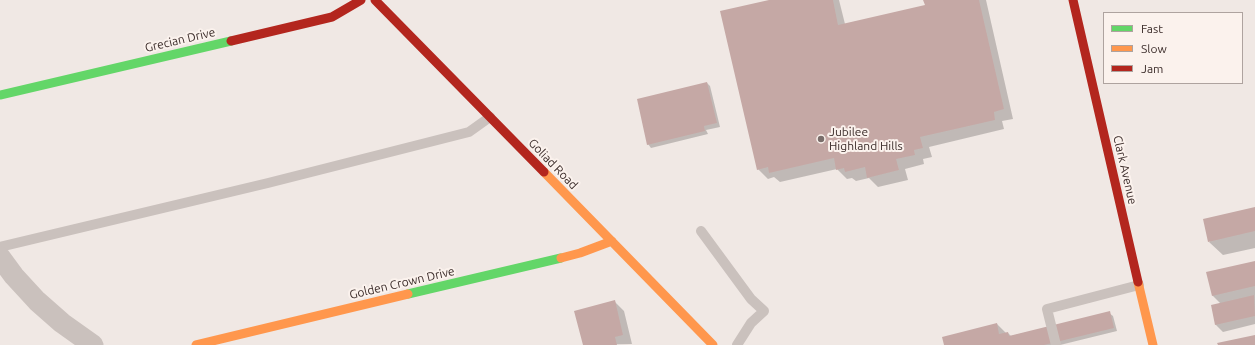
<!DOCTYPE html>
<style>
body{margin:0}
#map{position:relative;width:1255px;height:345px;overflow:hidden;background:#f0e8e4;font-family:Ubuntu,sans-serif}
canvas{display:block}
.legend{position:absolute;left:1103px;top:12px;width:140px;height:72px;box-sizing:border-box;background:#fbf2ed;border:1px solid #aea39f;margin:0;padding:5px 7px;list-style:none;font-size:12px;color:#3b2c2a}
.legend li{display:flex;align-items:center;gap:8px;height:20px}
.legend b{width:20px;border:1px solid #aea39f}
</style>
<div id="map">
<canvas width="1255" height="345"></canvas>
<ul class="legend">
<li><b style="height:5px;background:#63d668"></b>Fast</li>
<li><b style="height:5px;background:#ff974d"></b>Slow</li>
<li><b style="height:5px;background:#b3261e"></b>Jam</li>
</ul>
</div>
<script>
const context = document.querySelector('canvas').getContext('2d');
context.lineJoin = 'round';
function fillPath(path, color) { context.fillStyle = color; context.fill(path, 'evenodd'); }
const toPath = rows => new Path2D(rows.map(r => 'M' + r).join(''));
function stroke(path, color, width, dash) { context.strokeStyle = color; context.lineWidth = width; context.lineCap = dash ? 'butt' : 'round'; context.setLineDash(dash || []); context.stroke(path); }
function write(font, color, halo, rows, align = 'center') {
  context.font = font + ' Ubuntu,sans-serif'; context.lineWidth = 4; context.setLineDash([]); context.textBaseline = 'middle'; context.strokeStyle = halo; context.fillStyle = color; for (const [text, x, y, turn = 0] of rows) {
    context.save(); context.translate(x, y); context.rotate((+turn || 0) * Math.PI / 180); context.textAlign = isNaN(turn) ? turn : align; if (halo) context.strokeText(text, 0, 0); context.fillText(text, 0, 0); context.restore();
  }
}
fillPath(toPath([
 [773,0,839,0,845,24,926,6,925,0,986,0,1013,119,1002,121,1004,129,929,147,932,157,923,159,924,164,905,169,908,180,878,187,869,178,856,181,852,178,847,179,837,169,780,182,774,177,768,179,758,169],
 [707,83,710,86,720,127,706,130,708,134,651,148,648,144],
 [1255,208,1255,248,1223,255,1209,242],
 [1255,262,1255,324,1223,332,1216,325,1212,306,1221,304,1213,296,1207,273],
 [614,301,624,311,632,344,584,345],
 [1109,313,1113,316,1117,331,1060,345,945,345,997,324,1006,333,1008,333,1011,336]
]), '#0003');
fillPath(toPath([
 [769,0,833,0,838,25,925,5,923,0,979,0,1004,109,994,112,995,120,920,137,923,148,914,150,915,155,896,159,899,170,867,178,865,167,845,172,844,168,836,170,834,158,769,173,768,167,757,170,720,11],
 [707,82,717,123,704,126,705,131,647,145,637,99],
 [1255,207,1255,231,1208,242,1203,219],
 [1255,261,1255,286,1212,296,1206,272],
 [1254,295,1255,316,1215,325,1211,305],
 [615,300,623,335,615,337,617,345,583,345,574,311],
 [1110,311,1114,328,1044,345,944,345,942,337,997,323,999,334,1008,332,1009,336],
 [1255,335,1255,345,1218,345,1217,343]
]), '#c5a8a5');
stroke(toPath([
 [701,231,751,299,764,311,751,323,737,345],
 [0,247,268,183,469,132,490,117],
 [1056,345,1047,309,1139,285]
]), '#cac1bd', 10);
stroke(toPath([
 [0,257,14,276,37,301,62,323,93,345]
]), '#cac1bd', 21);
stroke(toPath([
 [0,95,231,41],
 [408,294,561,258]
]), '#63d668', 9);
stroke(toPath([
 [544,172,713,345],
 [561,258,580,253,612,241],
 [1138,282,1153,345],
 [196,345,408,294]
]), '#ff974d', 9);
stroke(toPath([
 [375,0,544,172],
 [1073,0,1138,282],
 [231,41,332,17,361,0]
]), '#b3261e', 9);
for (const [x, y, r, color] of [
 [821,139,4,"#7a6e6b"]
]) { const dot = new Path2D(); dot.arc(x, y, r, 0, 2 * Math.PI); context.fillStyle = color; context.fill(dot); stroke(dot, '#fbf2ed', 1.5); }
write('12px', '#3b2c2a', '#fbf2ed', [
 ["Grecian Drive",180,40,-13],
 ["Goliad Road",553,164,46],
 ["Clark Avenue",1125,170,77],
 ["Golden Crown Drive",402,283,-13]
]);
write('12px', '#3b2c2a', '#fbf2ed', [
 ["Jubilee",829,132],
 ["Highland Hills",829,146]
], 'left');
</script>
